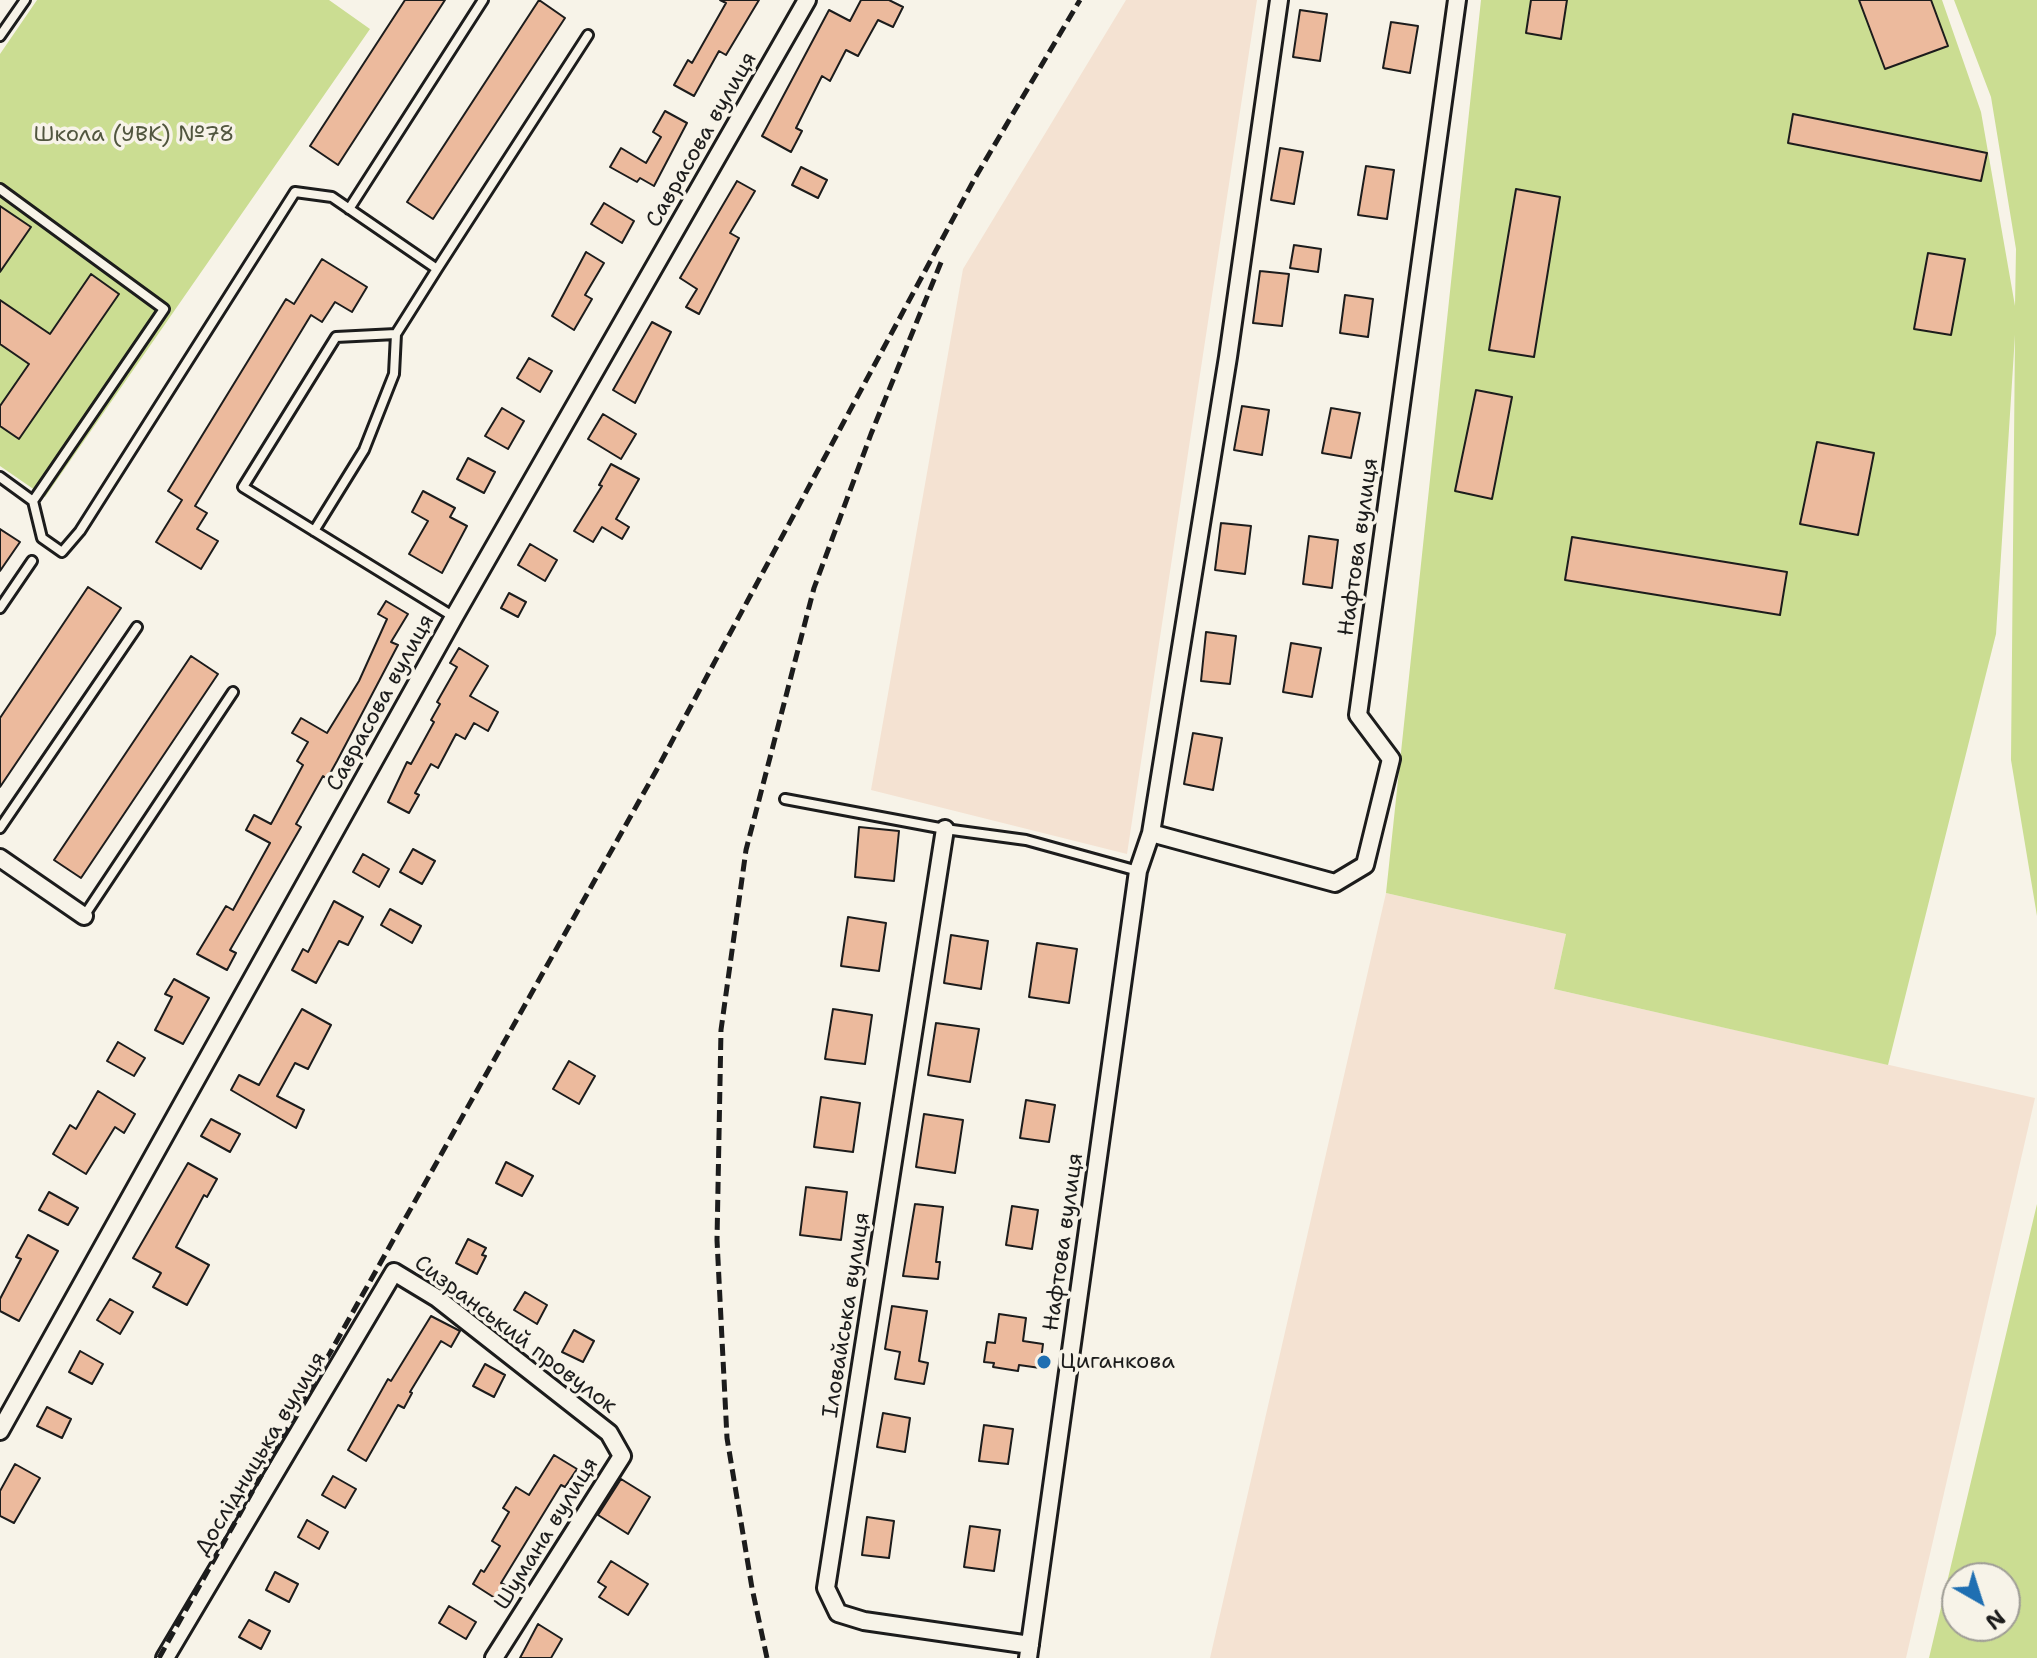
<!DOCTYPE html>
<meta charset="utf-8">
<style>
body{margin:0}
#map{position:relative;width:2037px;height:1658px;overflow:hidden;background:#f7f3e8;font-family:"Shantell Sans",sans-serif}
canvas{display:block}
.north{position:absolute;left:1941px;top:1562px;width:80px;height:80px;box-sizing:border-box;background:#f7f3e8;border:2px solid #9f9d96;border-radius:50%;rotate:141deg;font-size:22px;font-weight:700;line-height:32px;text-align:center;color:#1c1c1c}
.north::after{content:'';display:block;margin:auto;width:28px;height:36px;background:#1f6fb2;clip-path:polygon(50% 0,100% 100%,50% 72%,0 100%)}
</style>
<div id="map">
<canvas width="2037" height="1658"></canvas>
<div class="north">N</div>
</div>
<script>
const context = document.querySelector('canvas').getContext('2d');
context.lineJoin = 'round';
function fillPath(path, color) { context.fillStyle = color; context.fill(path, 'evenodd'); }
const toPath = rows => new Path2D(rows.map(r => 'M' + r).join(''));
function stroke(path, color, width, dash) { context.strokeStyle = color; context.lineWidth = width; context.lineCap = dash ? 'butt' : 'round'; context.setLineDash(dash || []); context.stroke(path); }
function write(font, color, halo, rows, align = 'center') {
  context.font = font + ' "Shantell Sans",sans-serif'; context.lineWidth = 7; context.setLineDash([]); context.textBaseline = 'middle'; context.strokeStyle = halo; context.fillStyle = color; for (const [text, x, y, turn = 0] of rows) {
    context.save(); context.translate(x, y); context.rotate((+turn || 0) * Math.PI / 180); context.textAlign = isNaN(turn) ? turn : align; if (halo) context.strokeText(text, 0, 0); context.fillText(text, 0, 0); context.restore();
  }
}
fillPath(toPath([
 [1126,0,1257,0,1127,854,871,790,963,269],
 [1386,893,1566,934,1554,989,2035,1098,1906,1658,1210,1658]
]), '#f4e2d2');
fillPath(toPath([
 [37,0,329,0,370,29,45,497,0,466,0,54],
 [1481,0,1942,0,1981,112,2015,306,2016,249,1991,97,1954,0,2037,0,2037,916,2011,760,2015,335,1996,634,1888,1065,1554,989,1566,934,1386,893],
 [2037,1204,2037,1658,1929,1658],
 [1957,1578,2005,1578,2005,1626,1957,1626]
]), '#cbdd92');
const building = toPath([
 [405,0,445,0,338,165,310,146,405,0],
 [539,0,565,18,433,219,407,202,539,0],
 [720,0,759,0,726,55,719,51,694,96,674,85,688,60,692,63,726,3,720,0],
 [861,0,889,0,903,7,893,27,878,20,858,56,846,50,830,81,822,76,796,128,802,131,791,152,762,136,829,10,850,21,861,0],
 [1531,0,1567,0,1561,39,1526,33,1531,0],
 [1859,0,1931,0,1948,46,1885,69,1859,0],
 [1300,10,1327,14,1320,61,1293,57,1300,10],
 [1391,22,1418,26,1410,73,1383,68,1391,22],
 [665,111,687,123,654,186,640,178,637,182,610,167,621,148,646,163,661,137,653,132,665,111],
 [1793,114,1987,153,1981,181,1788,143,1793,114],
 [1280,148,1303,152,1294,204,1271,200,1280,148],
 [1366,166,1394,170,1387,219,1358,215,1366,166],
 [801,167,827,180,818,198,792,185,801,167],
 [737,181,755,191,730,233,739,238,699,314,686,307,697,289,680,278,737,181],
 [1516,189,1560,197,1534,357,1489,350,1516,189],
 [604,203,634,221,622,243,591,224,604,203],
 [0,206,31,227,0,272,0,206],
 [1294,245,1321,249,1318,272,1290,268,1294,245],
 [586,252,604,263,585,295,592,299,574,330,552,316,586,252],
 [1928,253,1965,259,1951,335,1914,329,1928,253],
 [322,259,367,287,352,312,335,302,322,322,311,315,195,506,207,513,197,529,218,541,201,569,156,542,182,500,168,491,286,299,294,304,322,259],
 [1260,271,1289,274,1282,326,1253,323,1260,271],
 [91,274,119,294,19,439,0,426,0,406,29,364,0,344,0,300,50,334,91,274],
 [1345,295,1373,299,1368,337,1340,333,1345,295],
 [652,322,671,332,635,403,613,390,652,322],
 [529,358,552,371,540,392,517,378,529,358],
 [1476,390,1512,397,1492,499,1455,491,1476,390],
 [1242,406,1269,410,1262,455,1234,450,1242,406],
 [502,408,524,421,508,449,485,436,502,408],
 [1331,408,1360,413,1351,458,1322,453,1331,408],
 [603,414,636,434,621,459,588,439,603,414],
 [1817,442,1874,453,1858,535,1800,524,1817,442],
 [468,458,495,472,484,493,457,479,468,458],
 [611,464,639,479,616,519,629,527,622,539,602,527,593,542,574,531,602,486,599,485,611,464],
 [423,491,455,508,450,517,467,526,442,573,409,554,428,521,412,512,423,491],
 [1221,523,1251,526,1245,574,1215,570,1221,523],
 [0,529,20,542,0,571,0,529],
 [1309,536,1338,540,1332,588,1303,584,1309,536],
 [1572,537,1787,572,1780,615,1565,580,1572,537],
 [530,544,557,560,545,581,518,565,530,544],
 [88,587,121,608,0,787,0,718,88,587],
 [509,593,526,602,518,617,501,608,509,593],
 [386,601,408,614,391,642,398,645,337,761,327,779,323,776,296,824,301,827,230,950,236,953,227,970,197,954,226,906,233,910,270,843,246,830,254,815,271,824,303,765,297,761,308,742,292,733,301,718,327,733,359,681,387,619,378,614,386,601],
 [1206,632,1236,636,1230,684,1201,681,1206,632],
 [1291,643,1321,648,1312,697,1283,692,1291,643],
 [459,648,488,666,470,696,498,712,488,731,474,723,465,739,456,734,438,768,431,764,415,793,419,795,409,813,388,802,407,762,411,764,434,722,431,720,440,704,437,702,457,667,450,663,459,648],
 [191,656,218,674,81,878,54,860,191,656],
 [1193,733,1222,738,1213,790,1184,784,1193,733],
 [859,827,899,831,894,881,855,877,859,827],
 [413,849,435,861,422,884,400,872,413,849],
 [363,854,389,869,379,887,353,872,363,854],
 [334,901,363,917,348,945,339,941,316,983,292,970,303,949,308,952,334,901],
 [390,909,421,926,412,943,381,925,390,909],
 [848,917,886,923,879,971,841,966,848,917],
 [951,935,988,941,981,989,944,983,951,935],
 [1037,943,1077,949,1069,1003,1029,997,1037,943],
 [174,979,209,998,183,1044,155,1030,172,997,165,994,174,979],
 [302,1009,331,1025,308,1069,295,1063,277,1096,304,1110,296,1128,231,1090,239,1075,259,1085,302,1009],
 [833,1009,872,1015,865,1064,825,1059,833,1009],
 [936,1023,979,1029,970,1082,928,1075,936,1023],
 [118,1042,145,1058,134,1076,107,1061,118,1042],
 [569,1061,595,1076,579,1104,553,1089,569,1061],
 [98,1091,135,1114,124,1133,115,1127,86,1174,53,1154,70,1125,76,1129,98,1091],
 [821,1097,860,1103,853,1152,814,1147,821,1097],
 [1026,1100,1055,1105,1049,1142,1020,1138,1026,1100],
 [924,1114,963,1120,955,1173,916,1167,924,1114],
 [211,1119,240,1134,230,1152,201,1136,211,1119],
 [506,1162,533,1176,522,1196,496,1183,506,1162],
 [188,1163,217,1179,207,1197,204,1195,176,1247,209,1265,187,1305,153,1287,161,1273,133,1258,188,1163],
 [806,1187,847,1192,841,1240,800,1235,806,1187],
 [49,1192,78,1208,68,1225,39,1210,49,1192],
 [915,1204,943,1207,936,1262,940,1262,938,1279,903,1276,915,1204],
 [1012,1206,1038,1210,1032,1249,1006,1245,1012,1206],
 [28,1235,58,1251,19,1321,0,1311,0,1299,21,1259,16,1257,28,1235],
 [468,1239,486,1248,482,1255,486,1256,477,1274,456,1263,468,1239],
 [525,1292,547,1305,537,1324,514,1310,525,1292],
 [110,1299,133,1312,120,1334,97,1320,110,1299],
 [892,1306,927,1311,919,1361,928,1363,924,1384,895,1379,900,1352,885,1349,892,1306],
 [999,1314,1026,1318,1023,1341,1043,1344,1040,1368,1019,1365,1018,1371,993,1367,994,1363,984,1362,987,1342,995,1343,999,1314],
 [431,1316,460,1331,451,1347,441,1341,410,1392,412,1393,404,1408,398,1405,366,1461,348,1450,388,1379,391,1381,431,1316],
 [574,1330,594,1341,583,1362,562,1352,574,1330],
 [80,1351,103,1364,92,1384,69,1372,80,1351],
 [485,1364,505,1375,494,1397,473,1386,485,1364],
 [47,1407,71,1419,62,1438,37,1426,47,1407],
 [883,1413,910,1418,905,1452,877,1447,883,1413],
 [984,1425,1013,1429,1008,1464,979,1461,984,1425],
 [554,1455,577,1469,565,1487,561,1485,501,1583,507,1586,498,1600,473,1584,481,1570,484,1572,500,1546,492,1541,509,1512,503,1508,516,1487,529,1495,554,1455],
 [15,1464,40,1478,14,1523,0,1516,0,1491,15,1464],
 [333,1476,356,1489,345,1508,322,1495,333,1476],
 [621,1479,650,1497,628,1534,598,1515,621,1479],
 [867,1517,894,1521,889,1558,862,1555,867,1517],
 [307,1520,328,1532,319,1549,298,1537,307,1520],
 [970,1526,1000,1530,994,1571,964,1567,970,1526],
 [611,1561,648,1584,628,1615,599,1597,606,1587,598,1582,611,1561],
 [275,1572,298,1584,289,1602,266,1590,275,1572],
 [449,1606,476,1622,466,1639,439,1623,449,1606],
 [249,1620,270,1631,261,1649,239,1637,249,1620],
 [538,1624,562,1639,551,1658,520,1658,538,1624]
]);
fillPath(building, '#ecba9d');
stroke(building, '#1c1c1c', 2);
const lane = toPath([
 [0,36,25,0],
 [0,189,164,309,33,501,0,477],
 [349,209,483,0],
 [437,269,396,334,336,337,243,487,454,617],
 [33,501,42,538,62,552,80,531,295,192,332,197,437,269,588,35],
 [314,531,364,450,394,374,396,334],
 [0,608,32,561],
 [785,799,945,829,1026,840,1138,871],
 [0,828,137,627],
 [84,916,233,692]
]);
const street = toPath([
 [945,829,826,1588,838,1613,864,1621,1030,1645],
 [1151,833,1335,883,1365,865,1391,759,1358,715,1457,0],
 [0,858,84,916],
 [0,1431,454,617,807,0],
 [165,1658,394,1272,437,1298,609,1433,622,1456,494,1658],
 [1028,1658,1138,871,1151,833,1228,357,1279,0]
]);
stroke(lane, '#1c1c1c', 14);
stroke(street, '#1c1c1c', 22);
stroke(lane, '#f7f3e8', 8);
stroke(street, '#f7f3e8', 16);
stroke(toPath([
 [159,1658,656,771,975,178,1080,0],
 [767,1658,752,1588,727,1438,717,1240,721,1030,746,850,814,588,871,434,942,260]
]), '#1c1c1c', 5, [12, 6]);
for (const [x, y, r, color] of [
 [1044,1362,8,"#1f6fb2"]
]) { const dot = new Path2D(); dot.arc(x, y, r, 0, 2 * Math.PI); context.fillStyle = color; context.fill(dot); stroke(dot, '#f7f3e8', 3); }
write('22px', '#51563f', '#f7f3e8', [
 ["Школа (УВК) №78",134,135]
]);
write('22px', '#1c1c1c', '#f7f3e8', [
 ["Саврасова вулиця",702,140,-60],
 ["Нафтова вулиця",1359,547,-82],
 ["Саврасова вулиця",381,703,-61],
 ["Нафтова вулиця",1064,1242,-82],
 ["Іловайська вулиця",847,1315,-81],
 ["Сизранський провулок",515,1335,37],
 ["Дослідницька вулиця",261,1454,-59],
 ["Шумана вулиця",547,1534,-58]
]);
write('22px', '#1c1c1c', '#f7f3e8', [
 ["Циганкова",1060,1362]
], 'left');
</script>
